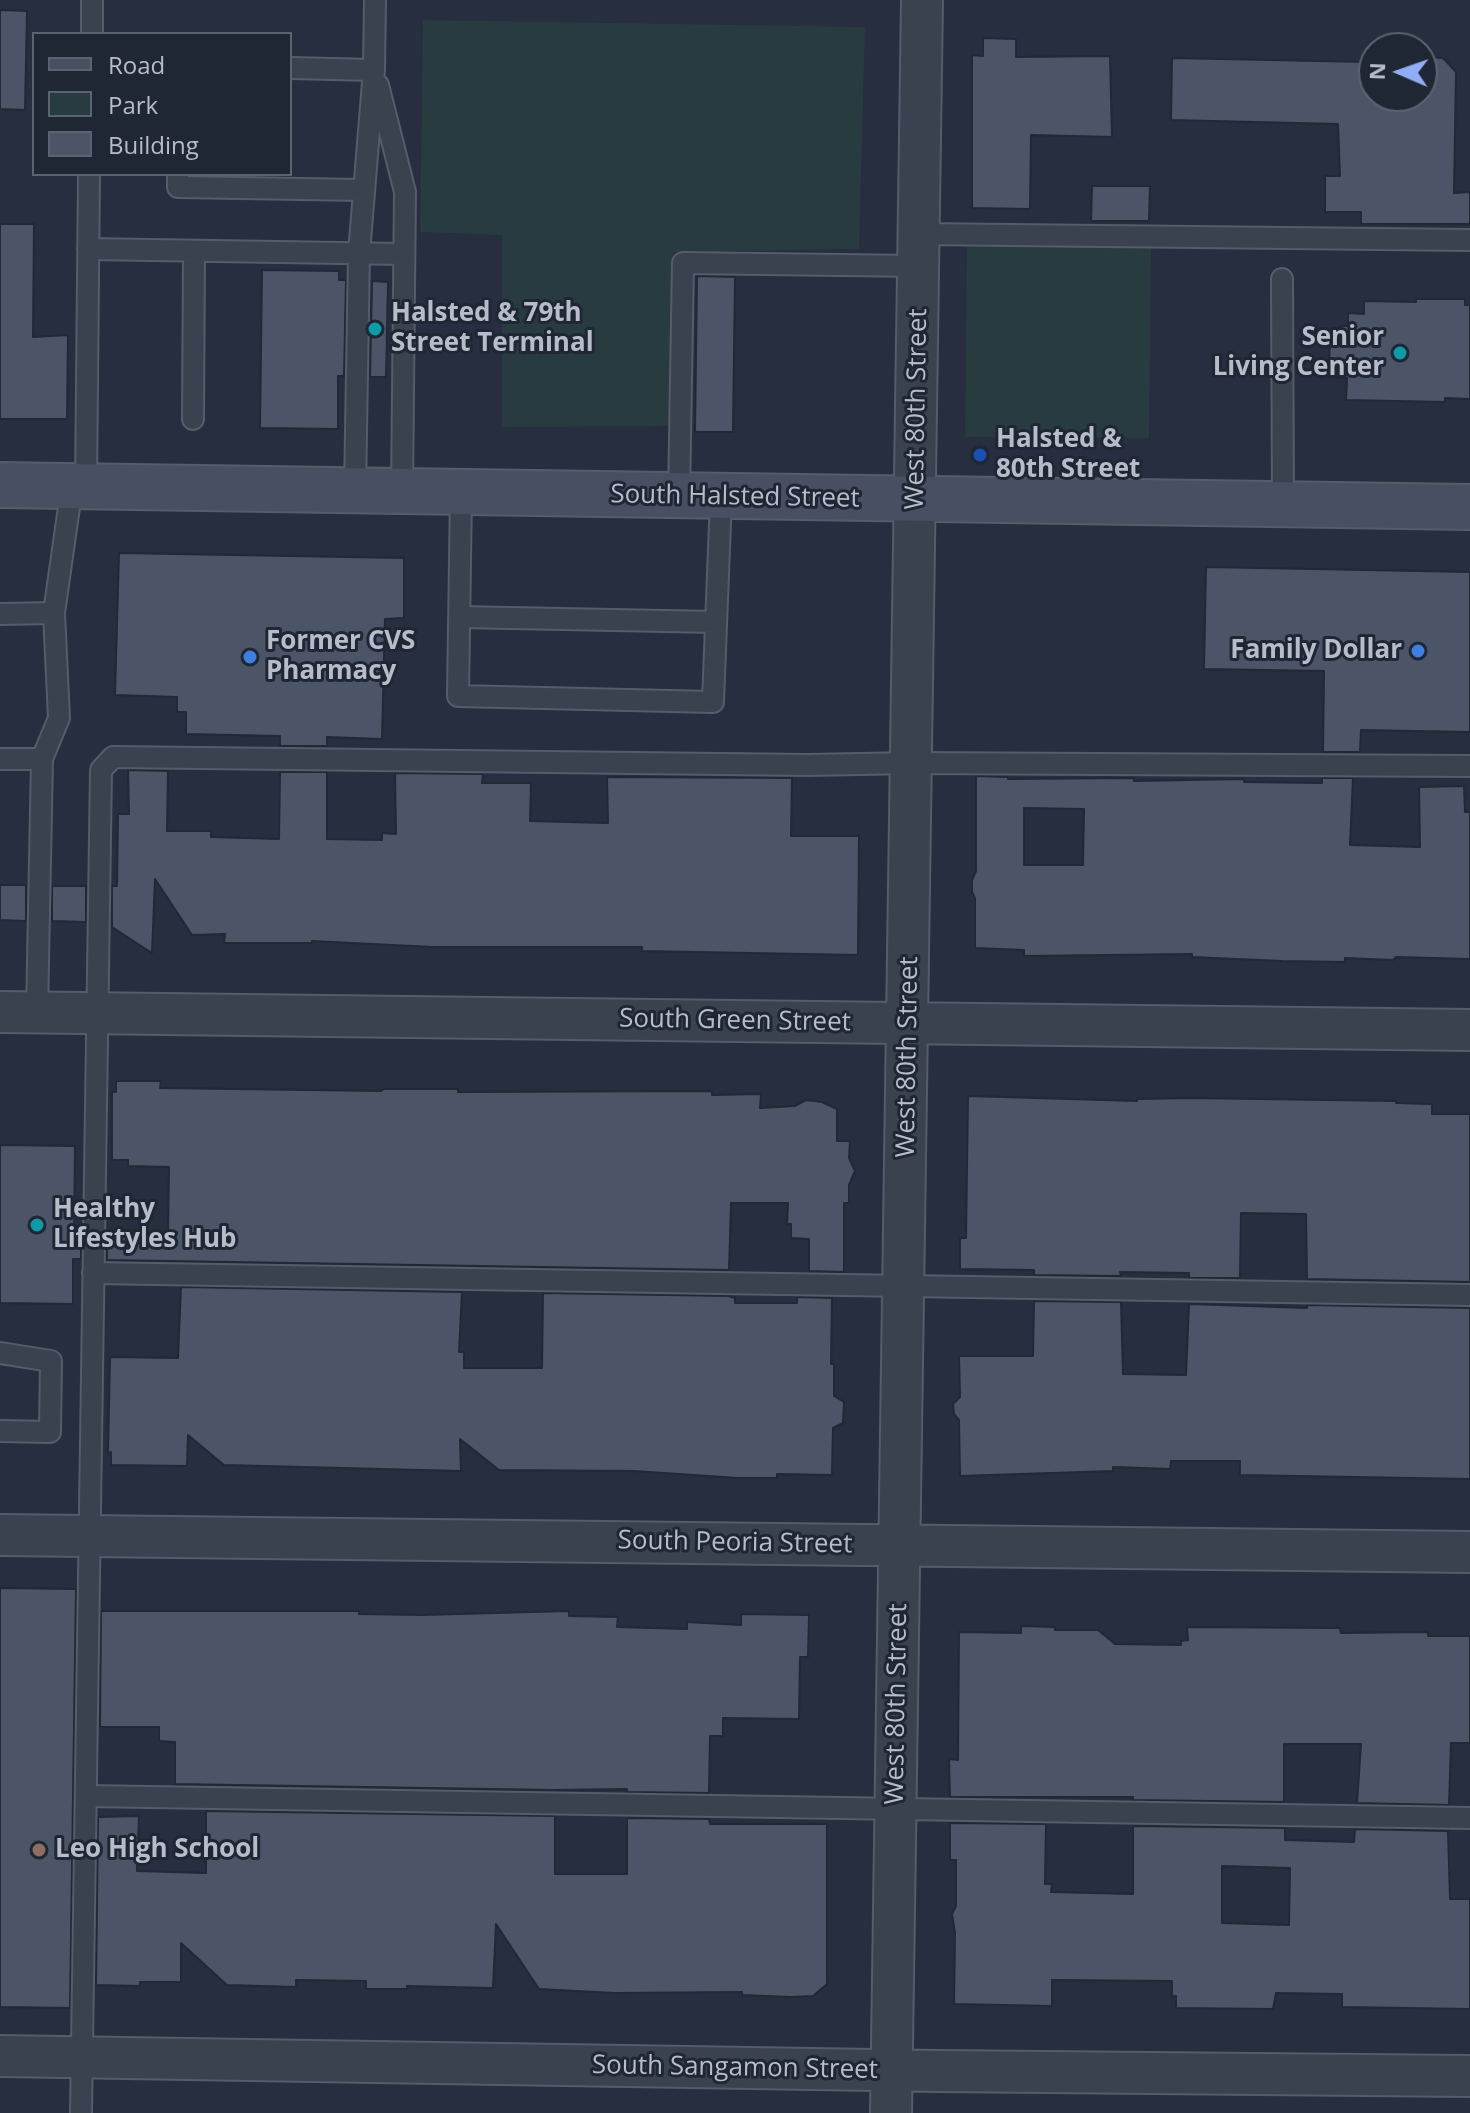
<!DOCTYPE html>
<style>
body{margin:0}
#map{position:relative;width:1470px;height:2113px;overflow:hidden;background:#262e3f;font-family:"Open Sans",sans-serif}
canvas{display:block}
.legend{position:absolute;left:32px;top:32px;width:260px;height:144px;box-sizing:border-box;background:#1f2634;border:2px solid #5b6270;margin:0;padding:10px 14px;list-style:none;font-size:24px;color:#b6bcca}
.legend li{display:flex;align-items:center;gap:16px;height:40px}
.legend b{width:40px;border:2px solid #5b6270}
.north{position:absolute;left:1358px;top:32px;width:80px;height:80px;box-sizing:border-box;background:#1f2634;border:2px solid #5b6270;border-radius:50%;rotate:272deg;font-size:22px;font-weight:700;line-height:32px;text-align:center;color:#b6bcca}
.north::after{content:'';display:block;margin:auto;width:28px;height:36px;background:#90aef5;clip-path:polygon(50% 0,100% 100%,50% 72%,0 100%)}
</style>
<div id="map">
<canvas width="1470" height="2113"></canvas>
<ul class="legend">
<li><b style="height:10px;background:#484f62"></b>Road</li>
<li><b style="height:22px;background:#283b40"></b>Park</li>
<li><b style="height:22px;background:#4c5568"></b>Building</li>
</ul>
<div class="north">N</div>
</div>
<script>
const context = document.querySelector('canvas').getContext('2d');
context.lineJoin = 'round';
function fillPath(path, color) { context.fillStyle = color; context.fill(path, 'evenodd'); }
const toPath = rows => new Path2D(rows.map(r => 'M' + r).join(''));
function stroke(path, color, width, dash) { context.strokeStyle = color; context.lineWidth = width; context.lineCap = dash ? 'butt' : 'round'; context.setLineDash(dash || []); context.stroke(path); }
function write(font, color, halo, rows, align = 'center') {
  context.font = font + ' "Open Sans",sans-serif'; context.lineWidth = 6; context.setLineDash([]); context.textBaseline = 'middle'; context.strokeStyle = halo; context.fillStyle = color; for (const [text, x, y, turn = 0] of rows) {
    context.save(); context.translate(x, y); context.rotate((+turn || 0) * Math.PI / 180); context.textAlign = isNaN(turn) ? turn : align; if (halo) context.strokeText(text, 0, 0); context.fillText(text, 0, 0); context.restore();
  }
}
fillPath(toPath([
 [423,20,865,27,859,249,673,252,670,426,502,427,502,235,420,232],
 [967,244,1151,246,1149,438,965,437]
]), '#283b40');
const building = toPath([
 [0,10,27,11,25,110,0,109,0,10],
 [983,38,1016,39,1016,57,1110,56,1112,137,1031,135,1030,209,972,208,972,55,983,56,983,38],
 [1367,56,1374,56,1374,96,1422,96,1422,57,1443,58,1456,72,1454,193,1470,192,1470,224,1361,224,1361,212,1325,212,1325,176,1340,176,1338,124,1171,120,1172,58,1367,62,1367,56],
 [1092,186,1150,186,1149,221,1091,221,1092,186],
 [0,224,34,224,33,337,68,335,67,419,0,419,0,224],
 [262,270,339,271,339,280,346,280,344,376,338,376,338,429,260,428,262,270],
 [697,276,735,277,733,432,695,432,697,276],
 [372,281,388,282,386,377,370,377,372,281],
 [1416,299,1465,299,1465,305,1470,305,1470,399,1445,398,1445,402,1346,400,1347,378,1329,377,1330,333,1340,334,1340,326,1348,326,1348,313,1364,314,1364,301,1416,302,1416,299],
 [119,553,404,558,404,618,385,619,382,739,327,737,327,746,280,746,280,736,186,734,186,712,177,712,177,697,115,695,119,553],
 [1206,567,1470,572,1470,732,1361,730,1360,752,1323,752,1324,671,1204,669,1206,567],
 [128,770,168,771,167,831,211,831,211,837,279,839,280,772,327,772,327,839,382,840,382,833,396,834,395,773,483,774,482,783,531,783,530,821,608,823,607,777,792,778,791,836,859,836,858,955,642,951,642,947,433,947,312,941,312,943,224,943,225,934,192,935,155,879,152,953,112,927,112,886,117,886,118,814,129,814,128,770],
 [976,776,1008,777,1008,779,1134,778,1134,781,1244,779,1244,782,1322,783,1322,778,1353,778,1350,845,1420,847,1419,787,1464,786,1465,812,1470,812,1470,959,1396,957,1393,960,1345,958,1345,962,1282,961,1192,957,1192,954,1024,956,1024,950,975,948,975,898,972,892,972,880,976,871,976,776],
 [1024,808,1084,809,1083,865,1024,865,1024,808],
 [0,885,26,885,26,921,0,920,0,885],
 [52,886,86,886,86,922,52,921,52,886],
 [116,1081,161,1081,160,1088,381,1091,384,1089,458,1089,458,1092,712,1091,712,1095,761,1094,760,1108,795,1106,806,1100,822,1102,837,1109,837,1141,850,1141,849,1158,855,1171,849,1185,849,1203,844,1203,844,1272,809,1271,809,1239,791,1238,791,1224,787,1224,788,1203,731,1203,729,1270,107,1260,107,1233,168,1234,169,1167,128,1166,128,1160,112,1160,112,1092,116,1092,116,1081],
 [968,1096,1137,1101,1137,1099,1190,1098,1396,1101,1396,1103,1432,1104,1432,1114,1470,1114,1470,1282,1307,1279,1306,1214,1241,1213,1240,1278,1189,1278,1189,1273,1120,1272,1121,1276,1034,1275,1034,1270,960,1269,960,1238,966,1238,968,1096],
 [0,1145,75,1146,74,1232,81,1232,81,1259,73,1259,73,1304,0,1303,0,1145],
 [181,1287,462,1292,459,1352,464,1352,464,1368,542,1368,543,1293,728,1296,735,1298,735,1303,797,1303,797,1297,832,1298,831,1364,834,1364,834,1396,844,1402,843,1423,833,1428,832,1475,777,1474,777,1478,738,1478,634,1471,499,1470,460,1439,461,1471,224,1465,188,1435,187,1466,111,1465,111,1452,108,1453,110,1357,178,1358,181,1287],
 [1034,1301,1121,1302,1123,1374,1186,1375,1189,1304,1307,1308,1307,1305,1470,1308,1470,1479,1240,1475,1240,1461,1171,1461,1170,1469,1113,1467,1113,1471,960,1476,959,1420,954,1414,953,1404,960,1397,959,1356,1033,1356,1034,1301],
 [0,1588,76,1589,70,2008,0,2007,0,1588],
 [101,1611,359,1611,359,1614,422,1615,569,1611,569,1616,618,1617,617,1627,687,1629,687,1622,741,1625,741,1614,809,1615,808,1657,800,1657,799,1719,723,1718,723,1736,710,1736,709,1793,627,1792,627,1789,555,1790,175,1784,175,1742,159,1741,159,1727,100,1727,101,1611],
 [1021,1626,1055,1627,1055,1630,1098,1630,1115,1644,1181,1645,1181,1641,1188,1640,1187,1627,1340,1628,1341,1633,1428,1632,1428,1636,1470,1636,1470,1743,1451,1743,1449,1805,1357,1803,1361,1744,1284,1744,1284,1802,1133,1800,1133,1797,950,1797,949,1759,958,1760,959,1632,1021,1633,1021,1626],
 [206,1811,555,1816,555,1874,627,1874,627,1818,709,1819,710,1824,827,1824,827,1984,813,1996,791,1997,742,1995,742,1992,615,1993,539,1989,496,1924,493,1988,407,1986,407,1989,366,1989,366,1981,296,1980,296,1987,227,1985,181,1943,181,1982,140,1982,140,1986,96,1985,98,1817,139,1816,137,1871,206,1873,206,1811],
 [950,1823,1046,1824,1045,1884,1052,1884,1051,1892,1133,1894,1133,1826,1285,1828,1285,1840,1354,1842,1355,1829,1448,1831,1450,1899,1470,1899,1470,2009,1342,2007,1342,1994,1276,1993,1273,2009,1176,2008,1176,1996,1172,1996,1172,1981,1052,1980,1052,2006,954,2004,955,1933,952,1914,956,1906,956,1860,950,1860,950,1823],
 [1222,1866,1290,1868,1289,1925,1222,1923,1222,1866]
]);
fillPath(building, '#4c5568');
stroke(building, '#212836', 2);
const service = toPath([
 [92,34,92,0],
 [290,68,374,70],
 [378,85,405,192,402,492],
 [178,174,178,187,363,190],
 [919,234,1470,240],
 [88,249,404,254],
 [1282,279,1283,504],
 [193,419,194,251],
 [86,487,89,174],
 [355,491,359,253,374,70,375,0],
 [461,493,458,696,713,702,721,497],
 [679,496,683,263,919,266],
 [54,613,72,486],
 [0,614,54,613,59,718,42,759],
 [459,617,716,622],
 [0,759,42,759,37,1012],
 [93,1273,1470,1295],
 [0,1353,51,1361,50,1432,0,1431],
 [86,1796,1470,1818],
 [81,2113,101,770,113,757,808,765,912,763,1470,766]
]);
const minor = toPath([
 [0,1012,1470,1030],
 [0,1535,1470,1552],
 [0,2056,938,2071,1470,2076],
 [891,2113,922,0]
]);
const secondary = toPath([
 [0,485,1470,507]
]);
stroke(service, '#555c6a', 24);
stroke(minor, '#555c6a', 44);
stroke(secondary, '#555c6a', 48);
stroke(service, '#3a414f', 20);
stroke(minor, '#3a414f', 40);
stroke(secondary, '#484f62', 44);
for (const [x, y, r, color] of [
 [375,329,8,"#0f9aa8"],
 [1400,353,8,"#0f9aa8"],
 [980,455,8,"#1a4fb4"],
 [1418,651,8,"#3f7fe0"],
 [250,657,8,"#3f7fe0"],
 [37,1225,8,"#0f9aa8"],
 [39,1850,8,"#8d6e63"]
]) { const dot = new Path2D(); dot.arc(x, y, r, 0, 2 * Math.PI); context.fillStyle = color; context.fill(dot); stroke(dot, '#1f2634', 3); }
write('bold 26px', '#b6bcca', '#1f2634', [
 ["Halsted & 79th",391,314],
 ["Street Terminal",391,344],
 ["Senior",1384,338,"right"],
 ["Living Center",1384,368,"right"],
 ["Halsted &",996,440],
 ["80th Street",996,470],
 ["Former CVS",266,642],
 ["Pharmacy",266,672],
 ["Family Dollar",1402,651,"right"],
 ["Healthy",53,1210],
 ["Lifestyles Hub",53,1240],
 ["Leo High School",55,1850]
], 'left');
write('26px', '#b6bcca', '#1f2634', [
 ["West 80th Street",917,409,-89],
 ["South Halsted Street",735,497,1],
 ["South Green Street",735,1021,1],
 ["West 80th Street",908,1057,-89],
 ["South Peoria Street",735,1543,1],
 ["West 80th Street",897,1704,-89],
 ["South Sangamon Street",735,2068,1]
]);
</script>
